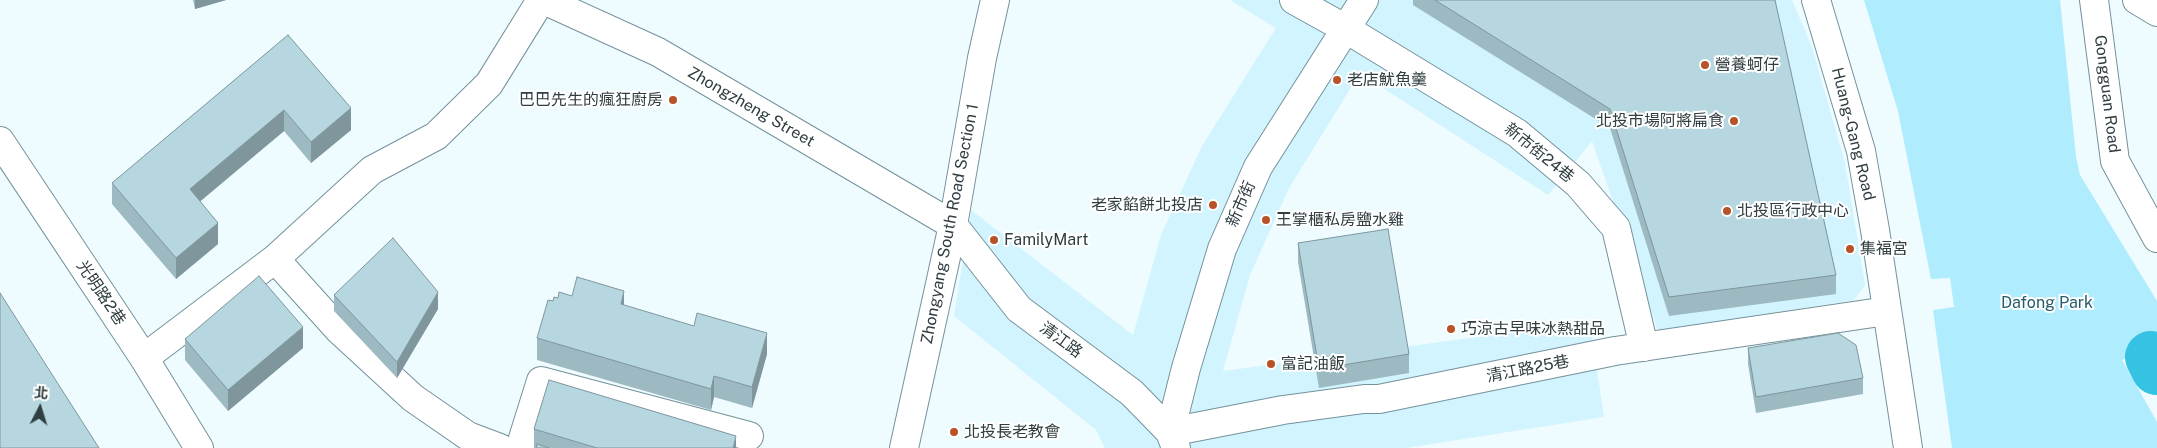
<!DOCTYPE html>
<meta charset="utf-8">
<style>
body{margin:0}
#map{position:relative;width:2157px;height:448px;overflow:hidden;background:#eefbff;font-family:"Public Sans","Noto Sans TC",sans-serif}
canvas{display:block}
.north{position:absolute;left:15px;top:383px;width:50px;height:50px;-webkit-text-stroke:4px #fff;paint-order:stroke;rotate:5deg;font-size:14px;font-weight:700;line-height:20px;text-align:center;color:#303d41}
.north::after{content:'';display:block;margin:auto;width:18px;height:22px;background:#303d41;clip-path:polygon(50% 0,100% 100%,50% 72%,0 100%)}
</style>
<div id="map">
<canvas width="2157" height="448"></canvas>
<div class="north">北</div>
</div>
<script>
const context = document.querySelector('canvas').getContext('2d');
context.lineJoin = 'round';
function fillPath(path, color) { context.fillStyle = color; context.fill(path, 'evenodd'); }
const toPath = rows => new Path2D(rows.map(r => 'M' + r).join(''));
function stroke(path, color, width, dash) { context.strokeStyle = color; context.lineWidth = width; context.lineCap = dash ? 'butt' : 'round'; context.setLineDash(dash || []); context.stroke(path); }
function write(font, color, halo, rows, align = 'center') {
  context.font = font + ' "Public Sans","Noto Sans TC",sans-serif'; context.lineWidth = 4; context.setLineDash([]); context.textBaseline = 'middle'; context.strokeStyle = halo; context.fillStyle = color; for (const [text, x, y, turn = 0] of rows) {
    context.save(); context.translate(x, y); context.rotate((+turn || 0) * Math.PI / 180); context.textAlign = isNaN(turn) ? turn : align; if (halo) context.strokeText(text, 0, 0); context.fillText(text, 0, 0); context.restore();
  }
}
fillPath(toPath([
 [1230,0,1792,0,1812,47,1845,163,1865,285,1854,300,1658,331,1592,141,1548,195,1360,73,1289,188,1250,275,1223,371,1590,322,1604,417,1406,448,1105,448,1096,430,954,316,971,210,1133,335,1161,235,1202,146,1276,28]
]), '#d2f4fe');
fillPath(toPath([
 [1864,0,2060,0,2076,157,2080,175,2157,301,2157,341,2122,360,2157,422,2157,448,1952,448,1933,310,1954,307,1950,278,1931,279,1898,111]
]), '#afecfd');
stroke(toPath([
 [2151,357,2157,369]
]), '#36c2e3', 52);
const minor = toPath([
 [544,0,658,52,953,225,1019,309,1132,393,1170,432,1176,448],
 [1294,0,1346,29,1517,133,1578,184,1616,228,1644,347],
 [1816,0,1861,151,1875,230,1908,448],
 [2094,0,2115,161,2157,238],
 [2137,0,2157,12],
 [0,141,144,358,199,448],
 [275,259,339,330,413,398,468,436,500,448],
 [144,358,275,259,372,170,436,136,489,84,541,0],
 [1170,432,1283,410,1364,399,1379,399,1615,351,1887,311],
 [1170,432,1186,368,1222,249,1258,167,1364,0],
 [520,448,541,381,749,436],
 [904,448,953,225,982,58,995,0]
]);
stroke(minor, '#74929b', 30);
stroke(minor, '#fff', 28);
fillPath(toPath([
 [193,0,226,0,195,9],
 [1413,0,1775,0,1836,275,1836,294,1669,316,1610,128,1413,5],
 [288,35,351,130,311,163,284,131,200,201,218,244,176,279,112,204,112,183],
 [1298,243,1409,354,1409,373,1319,388,1298,262],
 [334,295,438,309,397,378,334,311],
 [572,296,624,306,767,354,752,408,714,397,711,410,537,360,537,338,553,301,558,298],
 [185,339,303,348,228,411,185,360],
 [1748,348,1863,378,1863,394,1756,413,1748,364],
 [534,429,736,448,534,448]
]), '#9db9c1');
fillPath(toPath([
 [195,0,226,0,195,9],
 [351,108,351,130,311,163,311,142],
 [284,110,284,131,190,210,190,189],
 [218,223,218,244,176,279,176,258],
 [624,291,624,312,621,304],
 [438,292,438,309,397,378,397,362],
 [303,327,303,348,228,411,228,390],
 [767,333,767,354,752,408,752,387],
 [714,376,714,397,711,410,711,389],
 [736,436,736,448,733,448]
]), '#7f969d');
const building = toPath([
 [1435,0,1775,0,1836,275,1669,297,1610,109,1435,0],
 [288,35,351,108,311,142,284,110,190,189,218,223,176,258,112,183,288,35],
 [1388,229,1409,354,1319,369,1298,243,1388,229],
 [393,238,438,292,397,362,334,295,393,238],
 [259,276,303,327,228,390,185,339,259,276],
 [577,277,624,291,621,304,694,326,697,313,767,333,752,387,714,376,711,389,537,338,548,300,553,301,554,297,558,298,559,292,572,296,577,277],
 [0,293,99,448,0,448,0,293],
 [1838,333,1856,345,1863,378,1756,397,1748,348,1838,333],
 [549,380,736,436,733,448,597,448,534,429,549,380],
 [537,444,549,448,536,448,537,444]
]);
fillPath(building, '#b6d7e0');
stroke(building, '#7f969d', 1);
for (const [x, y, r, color] of [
 [1705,65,5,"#b85228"],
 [1337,80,5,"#b85228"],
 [673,100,5,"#b85228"],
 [1734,121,5,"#b85228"],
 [1213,205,5,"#b85228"],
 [1727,211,5,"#b85228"],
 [1266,220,5,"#b85228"],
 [994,240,5,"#b85228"],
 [1850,249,5,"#b85228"],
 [1451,329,5,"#b85228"],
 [1271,364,5,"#b85228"],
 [954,432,5,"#b85228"]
]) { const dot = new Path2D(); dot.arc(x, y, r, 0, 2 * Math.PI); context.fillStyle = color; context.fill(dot); stroke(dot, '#fff', 2); }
write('16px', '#303d41', '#fff', [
 ["營養蚵仔",1715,65],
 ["老店魷魚羹",1347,80],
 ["巴巴先生的瘋狂廚房",663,100,"right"],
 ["北投市場阿將扁食",1724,121,"right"],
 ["老家餡餅北投店",1203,205,"right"],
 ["北投區行政中心",1737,211],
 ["王掌櫃私房鹽水雞",1276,220],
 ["FamilyMart",1004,240],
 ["集福宮",1860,249],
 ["巧涼古早味冰熱甜品",1461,329],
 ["富記油飯",1281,364],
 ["北投長老教會",964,432]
], 'left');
write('16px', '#303d41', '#fff', [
 ["Gongguan Road",2107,94,83],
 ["Zhongzheng Street",751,107,30],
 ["Huang-Gang Road",1853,134,76],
 ["新市街24巷",1539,153,39],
 ["新市街",1241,204,-66],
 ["Zhongyang South Road Section 1",950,224,-79],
 ["光明路2巷",101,293,56],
 ["清江路",1061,340,36],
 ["清江路25巷",1528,369,-11]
]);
write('16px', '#275d6b', '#fff', [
 ["Dafong Park",2047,303]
]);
</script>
